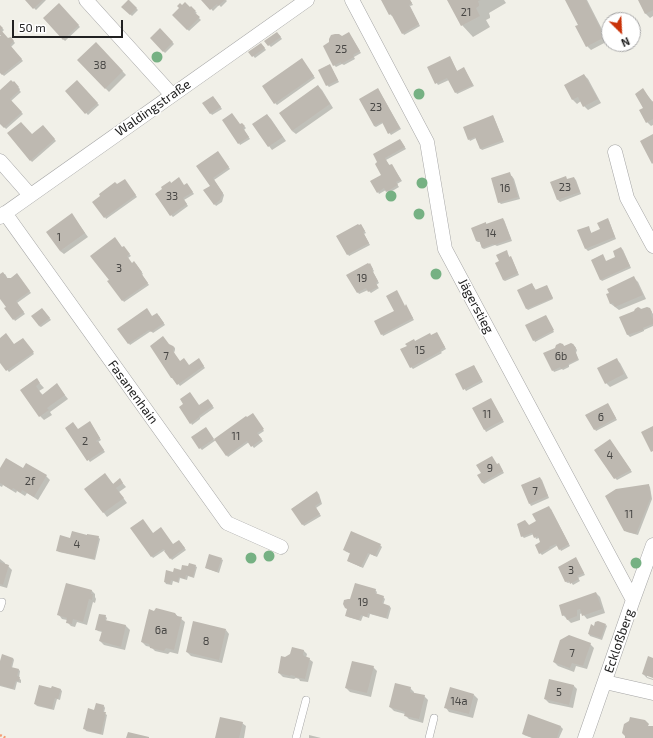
<!DOCTYPE html>
<meta charset="utf-8">
<style>
body{margin:0}
#map{position:relative;width:653px;height:738px;overflow:hidden;background:#f1f0e8;font-family:"Exo 2",sans-serif}
canvas{display:block}
.north{position:absolute;left:601px;top:12px;width:40px;height:40px;box-sizing:border-box;background:#fff;border:1px solid #a6a6a6;border-radius:50%;rotate:156deg;font-size:11px;font-weight:700;line-height:16px;text-align:center;color:#212121}
.north::after{content:'';display:block;margin:auto;width:14px;height:18px;background:#c93208;clip-path:polygon(50% 0,100% 100%,50% 72%,0 100%)}
.scale{position:absolute;left:12px;top:20px;width:111px;height:18px;box-sizing:border-box;border:2px solid #212121;border-top:0;padding-left:5px;font-size:12px;line-height:14px;white-space:nowrap;color:#212121;-webkit-text-stroke:3px #fff;paint-order:stroke}
</style>
<div id="map">
<canvas width="653" height="738"></canvas>
<div class="north">N</div>
<div class="scale">50 m</div>
</div>
<script>
const context = document.querySelector('canvas').getContext('2d');
context.lineJoin = 'round';
function fillPath(path, color) { context.fillStyle = color; context.fill(path, 'evenodd'); }
const toPath = rows => new Path2D(rows.map(r => 'M' + r).join(''));
function stroke(path, color, width, dash) { context.strokeStyle = color; context.lineWidth = width; context.lineCap = dash ? 'butt' : 'round'; context.setLineDash(dash || []); context.stroke(path); }
function write(font, color, halo, rows, align = 'center') {
  context.font = font + ' "Exo 2",sans-serif'; context.lineWidth = 3.5; context.setLineDash([]); context.textBaseline = 'middle'; context.strokeStyle = halo; context.fillStyle = color; for (const [text, x, y, turn = 0] of rows) {
    context.save(); context.translate(x, y); context.rotate((+turn || 0) * Math.PI / 180); context.textAlign = isNaN(turn) ? turn : align; if (halo) context.strokeText(text, 0, 0); context.fillText(text, 0, 0); context.restore();
  }
}
fillPath(toPath([
 [26,0,46,0,36,10],
 [203,0,226,0,227,1,221,7,219,5,213,11],
 [382,0,410,0,413,5,410,6,420,26,404,35,393,16,392,16,390,14],
 [448,0,504,0,506,3,489,13,490,16,490,18,486,20,490,27,473,37,462,25],
 [568,0,587,0,608,41,591,50,587,46,580,25],
 [639,0,653,0,653,16,650,18,646,14],
 [129,1,138,10,132,16,123,7],
 [59,5,80,27,65,41,44,18],
 [191,7,197,13,195,14,201,20,189,31,173,15,190,9],
 [0,26,4,30,2,32,8,40,11,38,15,43,11,47,23,61,4,76,0,72,0,38,2,36,0,33],
 [160,29,174,44,165,53,151,38],
 [349,33,361,53,354,57,355,59,344,65,342,64,336,67,334,65,330,43],
 [279,35,282,39,271,47,269,45],
 [96,43,126,75,109,92,78,60],
 [263,46,266,50,255,58,250,52],
 [451,59,457,71,465,70,474,86,457,94,449,80,438,85,428,68],
 [303,61,315,78,277,105,275,103],
 [331,67,339,82,329,87,327,85],
 [584,75,588,79,601,103,588,110,584,106,581,101,577,104,573,100,565,86],
 [77,81,99,105,88,115,66,91],
 [15,84,20,89,19,90,21,92,11,101,23,114,6,129,0,122,0,91],
 [318,86,322,90,333,108,296,134,292,131],
 [378,89,401,129,391,135,383,123,376,127,374,126],
 [643,90,653,102,653,125,651,126,647,122,645,108],
 [215,99,222,109,212,115,204,104],
 [267,115,271,119,286,141,272,150,269,146],
 [493,116,494,118,504,142,482,150,480,148,476,138,470,141,469,139],
 [240,125,244,126,246,128,244,130,250,139,240,145,239,143],
 [43,126,56,141,32,162,8,133,32,135],
 [401,141,406,149,386,160,390,166,393,167,402,181,397,184,399,187,389,193,386,190,379,194,378,192,382,175,376,164],
 [219,154,230,169,214,180,224,195,222,202,216,206,205,190,211,186,198,166],
 [510,174,514,179,520,199,501,204,499,202],
 [574,178,576,180,581,194,560,202,558,200,551,182,567,180],
 [126,182,137,197,106,219,105,217,117,185],
 [170,182,172,184,188,186,194,194,184,200,188,206,173,217,171,215],
 [75,219,88,237,64,254,60,251],
 [502,219,504,220,512,241,497,246,495,245,484,249,482,248,480,242,478,242,476,241,486,223,487,225],
 [607,219,609,221,616,239,588,251,586,249,579,231,588,227,592,234,601,230],
 [361,225,366,233,364,234,370,245,349,256,337,236],
 [122,248,125,249,131,256,128,258,132,264,136,264,143,274,142,275,149,285,124,302,109,281],
 [621,248,623,250,631,268,602,281,600,279,606,262,617,258],
 [506,251,510,258,512,259,519,275,505,281,503,280,500,262],
 [371,266,374,271,373,272,379,283,376,285,379,288,371,293,368,290,359,294,348,276],
 [5,274,8,279,11,278,17,274,31,293,17,303,25,314,15,321,7,307,0,297,0,275],
 [634,278,638,282,646,299,619,310,611,304,607,295],
 [532,284,536,290,547,286,548,288,553,299,528,310,527,309,519,290],
 [406,306,414,320,383,336,382,334,395,311],
 [44,311,51,320,41,327,39,326],
 [651,311,653,314,653,326,644,330,644,331,630,337,628,335,621,318],
 [159,316,165,325,153,333,151,331,130,345,119,329],
 [547,318,554,332,535,342,534,340],
 [438,335,446,349,441,352,442,353,413,369,411,367,416,342,432,336],
 [0,339,15,345,23,339,34,354,9,372,0,361],
 [573,344,577,350,576,353,579,360,569,365,569,367,563,370,562,369,554,372,544,354,563,345,565,347],
 [169,346,173,346,175,348,175,350,174,353,180,362,189,366,200,361,205,368,180,386,174,379],
 [616,359,620,363,628,378,610,387,606,383],
 [474,366,483,382,466,391,456,375],
 [36,379,44,388,39,391,43,395,57,385,68,399,50,412,52,415,44,420,40,416,21,390],
 [208,400,214,408,200,418,200,419,192,425,191,423,199,406],
 [492,401,504,422,486,432,474,409],
 [609,406,617,420,596,431,586,415],
 [254,416,264,431,258,435,263,441,254,448,249,442,228,457,216,440,202,450,200,448,207,430,214,440,246,418],
 [90,422,101,440,98,442,105,452,90,462,66,428,78,430],
 [610,440,632,472,617,480,615,478],
 [497,465,500,466,504,473,484,484,482,482,482,474],
 [0,470,23,470,46,476,50,480,38,500,27,493,25,496,17,491,16,493,3,485,2,487,0,486],
 [105,475,114,485,120,480,126,487,119,492,127,503,107,517,86,489],
 [540,478,542,480,549,498,531,506,530,504,522,485],
 [648,485,650,487,652,499,638,535,627,532,625,530],
 [317,492,319,494,322,504,316,508,321,516,304,526,292,509],
 [549,508,551,509,570,546,561,551,558,545,542,555,540,553,542,542,539,538,536,539,534,534,524,538,522,536,529,526,537,521],
 [131,528,153,534,173,545,181,543,186,550,172,560,165,550,153,558],
 [98,537,100,539,95,560,59,552,57,550,71,539],
 [380,545,382,547,377,557,370,554,363,568,350,562,348,561,351,554,345,551],
 [0,559,5,563,5,565,8,566,12,570,7,588,0,586],
 [221,559,223,560,219,573,208,569,206,568],
 [577,560,585,575,578,578,580,581,573,585,571,582,568,583,566,582],
 [195,566,197,567,194,578,188,576,187,580,180,578,179,583,173,581,172,585,166,584,165,582,174,573],
 [91,590,95,594,95,597,96,599,95,603,93,602,87,625,77,622,75,627,71,626,67,622,67,620,62,619,59,615],
 [375,590,377,592,376,595,383,597,385,599,383,605,390,607,391,608,388,619,370,614,369,618,363,616,361,621,348,617,346,615,351,601],
 [596,593,600,597,605,613,587,619,582,613,580,614,580,620,571,623,563,615],
 [175,614,185,622,178,654,170,652,168,654,155,651,151,647,146,646,142,642],
 [105,616,107,618,106,621,126,626,130,630,125,650,104,645,100,641,102,632,98,631,96,629],
 [606,625,607,626,602,640,590,636,589,634],
 [226,630,229,634,222,663,191,656,187,652],
 [590,644,594,648,587,669,576,666,574,672,558,666,554,662],
 [303,650,307,654,306,658,309,659,313,662,308,682,300,681,299,679,296,678,294,679,283,677,279,673,285,658],
 [13,658,14,660,12,668,19,670,20,671,19,678,21,680,21,683,17,682,15,690,0,686,0,665],
 [653,659,653,677,647,675,647,677,653,679,653,680,647,678,643,674],
 [373,667,377,671,371,697,350,692,346,688],
 [573,685,577,689,573,708,549,703,545,699],
 [410,688,414,692,414,694,424,696,428,700,423,723,409,719,405,715,405,714,394,711,390,707],
 [60,689,62,691,60,700,57,699,54,710,37,706,35,704],
 [474,695,478,699,473,718,449,712,446,708],
 [104,706,105,708,104,713,107,715,103,735,86,731,85,729,95,711],
 [529,716,561,727,563,729,559,738,532,738,524,735,523,733],
 [242,723,246,726,244,738,216,738],
 [309,735,321,738,309,738]
]), '#0003');
fillPath(toPath([
 [25,0,43,0,33,9],
 [128,0,129,0,137,8,130,15,121,7],
 [201,0,225,0,218,6,217,4,210,10],
 [381,0,410,0,412,3,409,5,419,24,402,34,391,14,389,15],
 [447,0,481,0,478,1,479,4,479,6,476,8,480,16,461,26],
 [565,0,586,0,605,37,586,47,575,26,578,25],
 [638,0,653,0,653,10,645,14],
 [185,2,190,7,191,6,196,11,194,12,200,17,187,30,172,15,179,8,177,6,180,3,182,5],
 [59,3,79,25,63,40,43,18],
 [0,25,3,28,1,30,8,38,11,37,14,41,10,45,22,59,2,75,0,73,0,36,1,36,0,35],
 [160,28,173,42,163,52,150,38],
 [277,32,281,37,268,46,264,41],
 [349,32,360,51,353,55,354,57,341,64,341,62,333,66,323,46,329,42,329,39,331,35,335,34,339,34,342,36],
 [96,42,123,71,105,89,77,60],
 [261,43,265,48,252,57,248,52],
 [450,56,457,71,464,67,473,85,455,93,447,78,435,84,427,67],
 [302,58,314,76,274,104,262,86],
 [330,64,338,80,326,86,318,70],
 [584,74,598,99,583,107,578,97,572,100,564,85],
 [11,80,13,82,14,81,19,87,18,88,20,90,10,99,22,112,4,128,0,124,0,90],
 [77,80,98,103,85,114,65,91],
 [318,85,330,104,292,131,279,113],
 [378,88,400,128,388,134,382,122,374,126,359,99],
 [643,88,652,102,653,101,653,119,646,123,639,110,643,108,635,94],
 [213,96,221,107,210,114,202,103],
 [232,113,240,124,242,123,245,126,243,128,249,137,238,144,222,120],
 [267,114,283,137,268,147,252,124],
 [493,115,503,140,480,149,475,137,468,140,463,127],
 [21,122,32,134,43,125,55,139,30,161,7,133],
 [653,134,653,163,652,164,640,141],
 [400,139,405,147,385,158,389,165,392,164,401,180,396,182,398,185,386,192,384,188,377,193,370,181,381,175,375,164,377,162,373,154],
 [218,151,229,167,213,178,223,193,220,200,214,205,203,190,210,186,196,166],
 [510,172,511,176,512,176,518,197,498,203,491,178],
 [566,176,567,179,574,177,580,192,557,200,550,182],
 [179,177,184,185,187,183,193,192,183,198,187,204,170,216,155,194,162,189,161,187,170,181,171,183],
 [125,179,136,195,104,218,92,202,100,196,99,194,115,182,117,184],
 [72,213,85,233,60,251,46,232],
 [503,218,511,239,494,245,493,244,482,248,479,240,476,241,471,228,486,222,486,224],
 [608,218,615,237,585,249,577,230,589,226,591,233,600,229,597,223],
 [358,224,359,225,361,224,365,231,363,232,369,243,347,255,336,236],
 [115,237,122,247,124,246,130,254,127,256,132,263,134,261,142,272,141,273,148,283,122,301,107,281,109,280,90,256],
 [621,247,630,266,600,280,591,260,603,254,606,261,615,257,613,251],
 [507,250,509,257,511,256,518,273,503,280,495,263,499,261,496,255],
 [368,263,369,264,370,263,373,269,372,270,378,281,376,283,378,287,368,292,366,288,357,293,346,275],
 [3,272,7,278,11,278,17,273,30,291,16,301,24,312,13,320,4,308,6,307,0,299,0,274],
 [634,276,643,295,615,307,613,303,610,304,606,294,609,293,607,289],
 [532,283,535,290,547,285,553,298,526,309,517,290],
 [397,290,405,306,406,304,413,318,381,335,374,321,394,311,386,296],
 [638,307,640,308,641,309,647,307,650,308,652,312,651,315,653,319,653,324,643,328,643,330,627,335,619,317,634,311,635,309],
 [42,308,50,318,39,326,31,316],
 [147,308,152,316,157,313,164,323,151,332,149,330,128,344,117,329],
 [546,315,554,330,533,341,525,325],
 [437,332,445,347,440,350,441,351,410,368,400,349,407,346,405,344,414,339,415,341,430,333,431,335],
 [6,333,14,344,23,338,34,352,6,371,0,363,0,338],
 [163,336,169,344,173,346,174,348,173,351,180,361,184,358,189,365,199,358,204,366,177,385,172,378,171,378,150,346],
 [560,343,563,344,564,346,571,343,573,344,576,348,575,350,578,359,568,364,569,365,561,369,560,367,552,371,543,353,555,348,556,345],
 [617,358,624,374,605,384,597,368],
 [474,365,482,380,463,390,455,374],
 [37,378,40,383,36,386,42,395,57,383,65,395,47,408,49,410,39,417,20,390],
 [190,392,199,405,208,399,213,406,199,416,199,417,190,424,179,407,183,404,180,399],
 [491,398,503,420,484,430,472,408],
 [608,403,616,418,594,430,585,415],
 [253,413,264,429,257,433,262,439,251,447,247,441,226,456,214,439,246,416,247,417],
 [90,421,100,438,96,441,97,442,98,441,104,450,87,461,65,428,73,422,78,429],
 [653,426,653,451,651,452,641,432],
 [206,427,214,439,199,449,191,437],
 [610,439,631,470,614,479,594,450],
 [492,456,497,464,499,463,503,471,482,483,477,475,481,473,476,465],
 [6,458,23,468,26,463,47,475,34,497,22,490,21,493,13,488,12,490,0,483,0,468],
 [105,473,113,484,120,478,123,483,116,488,124,498,103,513,84,489],
 [540,477,548,496,529,504,521,485],
 [649,484,651,497,636,534,624,531,605,496,616,489],
 [317,491,321,502,315,506,320,514,302,525,291,509],
 [549,506,569,544,559,550,556,544,549,547,550,548,539,554,535,545,540,542,538,536,534,538,532,533,521,537,517,524,525,520,529,525,536,521,532,514],
 [143,519,153,533,161,527,173,544,179,540,185,548,170,559,164,551,165,550,163,549,151,557,130,528],
 [72,531,87,535,87,534,99,536,94,559,56,551,60,535,70,538],
 [351,531,381,544,375,556,368,553,361,567,347,561,350,553,343,550],
 [209,554,222,558,217,572,205,568],
 [576,557,584,573,577,576,579,579,570,584,569,581,565,582,558,567],
 [0,562,9,565,3,585,0,584],
 [189,563,196,565,193,577,186,575,185,579,179,577,178,582,171,580,170,584,164,582,166,570,173,572,174,568,181,570,182,565,188,566],
 [66,583,92,590,91,594,93,594,92,600,89,599,83,622,73,619,72,624,66,623,67,618,57,615],
 [355,583,376,589,375,593,384,596,382,603,390,606,386,618,368,613,367,617,361,615,359,620,345,616,347,609,345,608,343,604,344,600,348,599,350,599],
 [596,592,602,609,582,616,580,609,577,610,577,616,567,620,565,615,562,616,559,605],
 [156,608,175,613,177,616,182,617,174,650,166,648,164,651,150,648,149,644,141,642,149,609,154,611],
 [99,614,106,615,105,620,126,625,121,647,99,641,102,631,95,630],
 [193,621,226,629,219,660,186,652],
 [598,621,606,624,601,638,588,634,591,624,594,626,595,622],
 [569,635,591,643,583,666,572,663,570,668,553,662,560,640],
 [292,647,304,650,303,654,304,656,310,658,305,679,295,677,295,676,291,675,290,676,278,673,281,656,285,657,290,654],
 [2,654,13,658,11,667,19,669,17,676,20,677,19,681,16,681,13,689,0,685,0,661],
 [648,656,653,658,653,678,642,674],
 [352,661,374,666,367,693,345,688],
 [549,679,574,685,569,705,544,699],
 [395,683,411,687,410,692,425,695,419,719,404,716,405,712,389,707],
 [39,685,51,688,52,686,61,689,58,699,55,698,52,709,34,704],
 [450,687,474,694,469,714,444,708],
 [96,703,104,705,103,712,106,712,101,734,83,729,88,708,94,710],
 [528,714,561,726,557,738,533,738,522,734],
 [220,717,243,722,239,738,215,738],
 [630,717,645,720,649,724,648,726,653,726,653,738,625,738,625,736,622,733,624,724,629,721],
 [128,732,149,737,149,738,126,738]
]), '#beb9b1');
const service = toPath([
 [0,602,2,602,0,608],
 [296,738,306,700],
 [429,738,434,718]
]);
const minor = toPath([
 [86,0,172,95],
 [352,0,427,142,445,249,633,600],
 [615,152,627,198,653,246],
 [0,161,30,195],
 [5,213,227,523,281,547],
 [0,217,307,0],
 [605,682,653,693],
 [585,738,633,600,653,545]
]);
stroke(service, '#a5a5a5', 8);
stroke(minor, '#a5a5a5', 15);
stroke(toPath([
 [0,735,6,738]
]), '#f49e75', 2.5, [2, 2]);
stroke(service, '#fff', 7);
stroke(minor, '#fff', 14);
context.fillStyle = '#76b183';
for (const [x, y] of [
 [157,57],
 [419,94],
 [422,183],
 [391,196],
 [419,214],
 [436,274],
 [269,556],
 [251,558],
 [636,563]
]) { context.beginPath(); context.arc(x, y, 5.5, 0, 2 * Math.PI); context.fill(); }
write('11px', '#484745', null, [
 ["21",466,12],
 ["25",341,49],
 ["38",100,65],
 ["23",376,107],
 ["23",565,187],
 ["16",505,188],
 ["33",172,196],
 ["14",491,233],
 ["1",59,237],
 ["3",119,268],
 ["19",362,278],
 ["15",420,350],
 ["7",166,356],
 ["6b",561,356],
 ["11",487,414],
 ["6",601,417],
 ["11",236,436],
 ["2",85,441],
 ["4",610,455],
 ["9",490,468],
 ["2f",30,481],
 ["7",535,491],
 ["11",629,514],
 ["4",77,544],
 ["3",571,570],
 ["19",363,602],
 ["6a",161,630],
 ["8",206,641],
 ["7",572,653],
 ["5",559,692],
 ["14a",459,701]
]);
write('13px', '#212121', '#fff', [
 ["Waldingstraße",153,108,-35],
 ["Jägerstieg",476,306,62],
 ["Fasanenhain",133,392,54],
 ["Eckloßberg",619,641,-71]
]);
</script>
